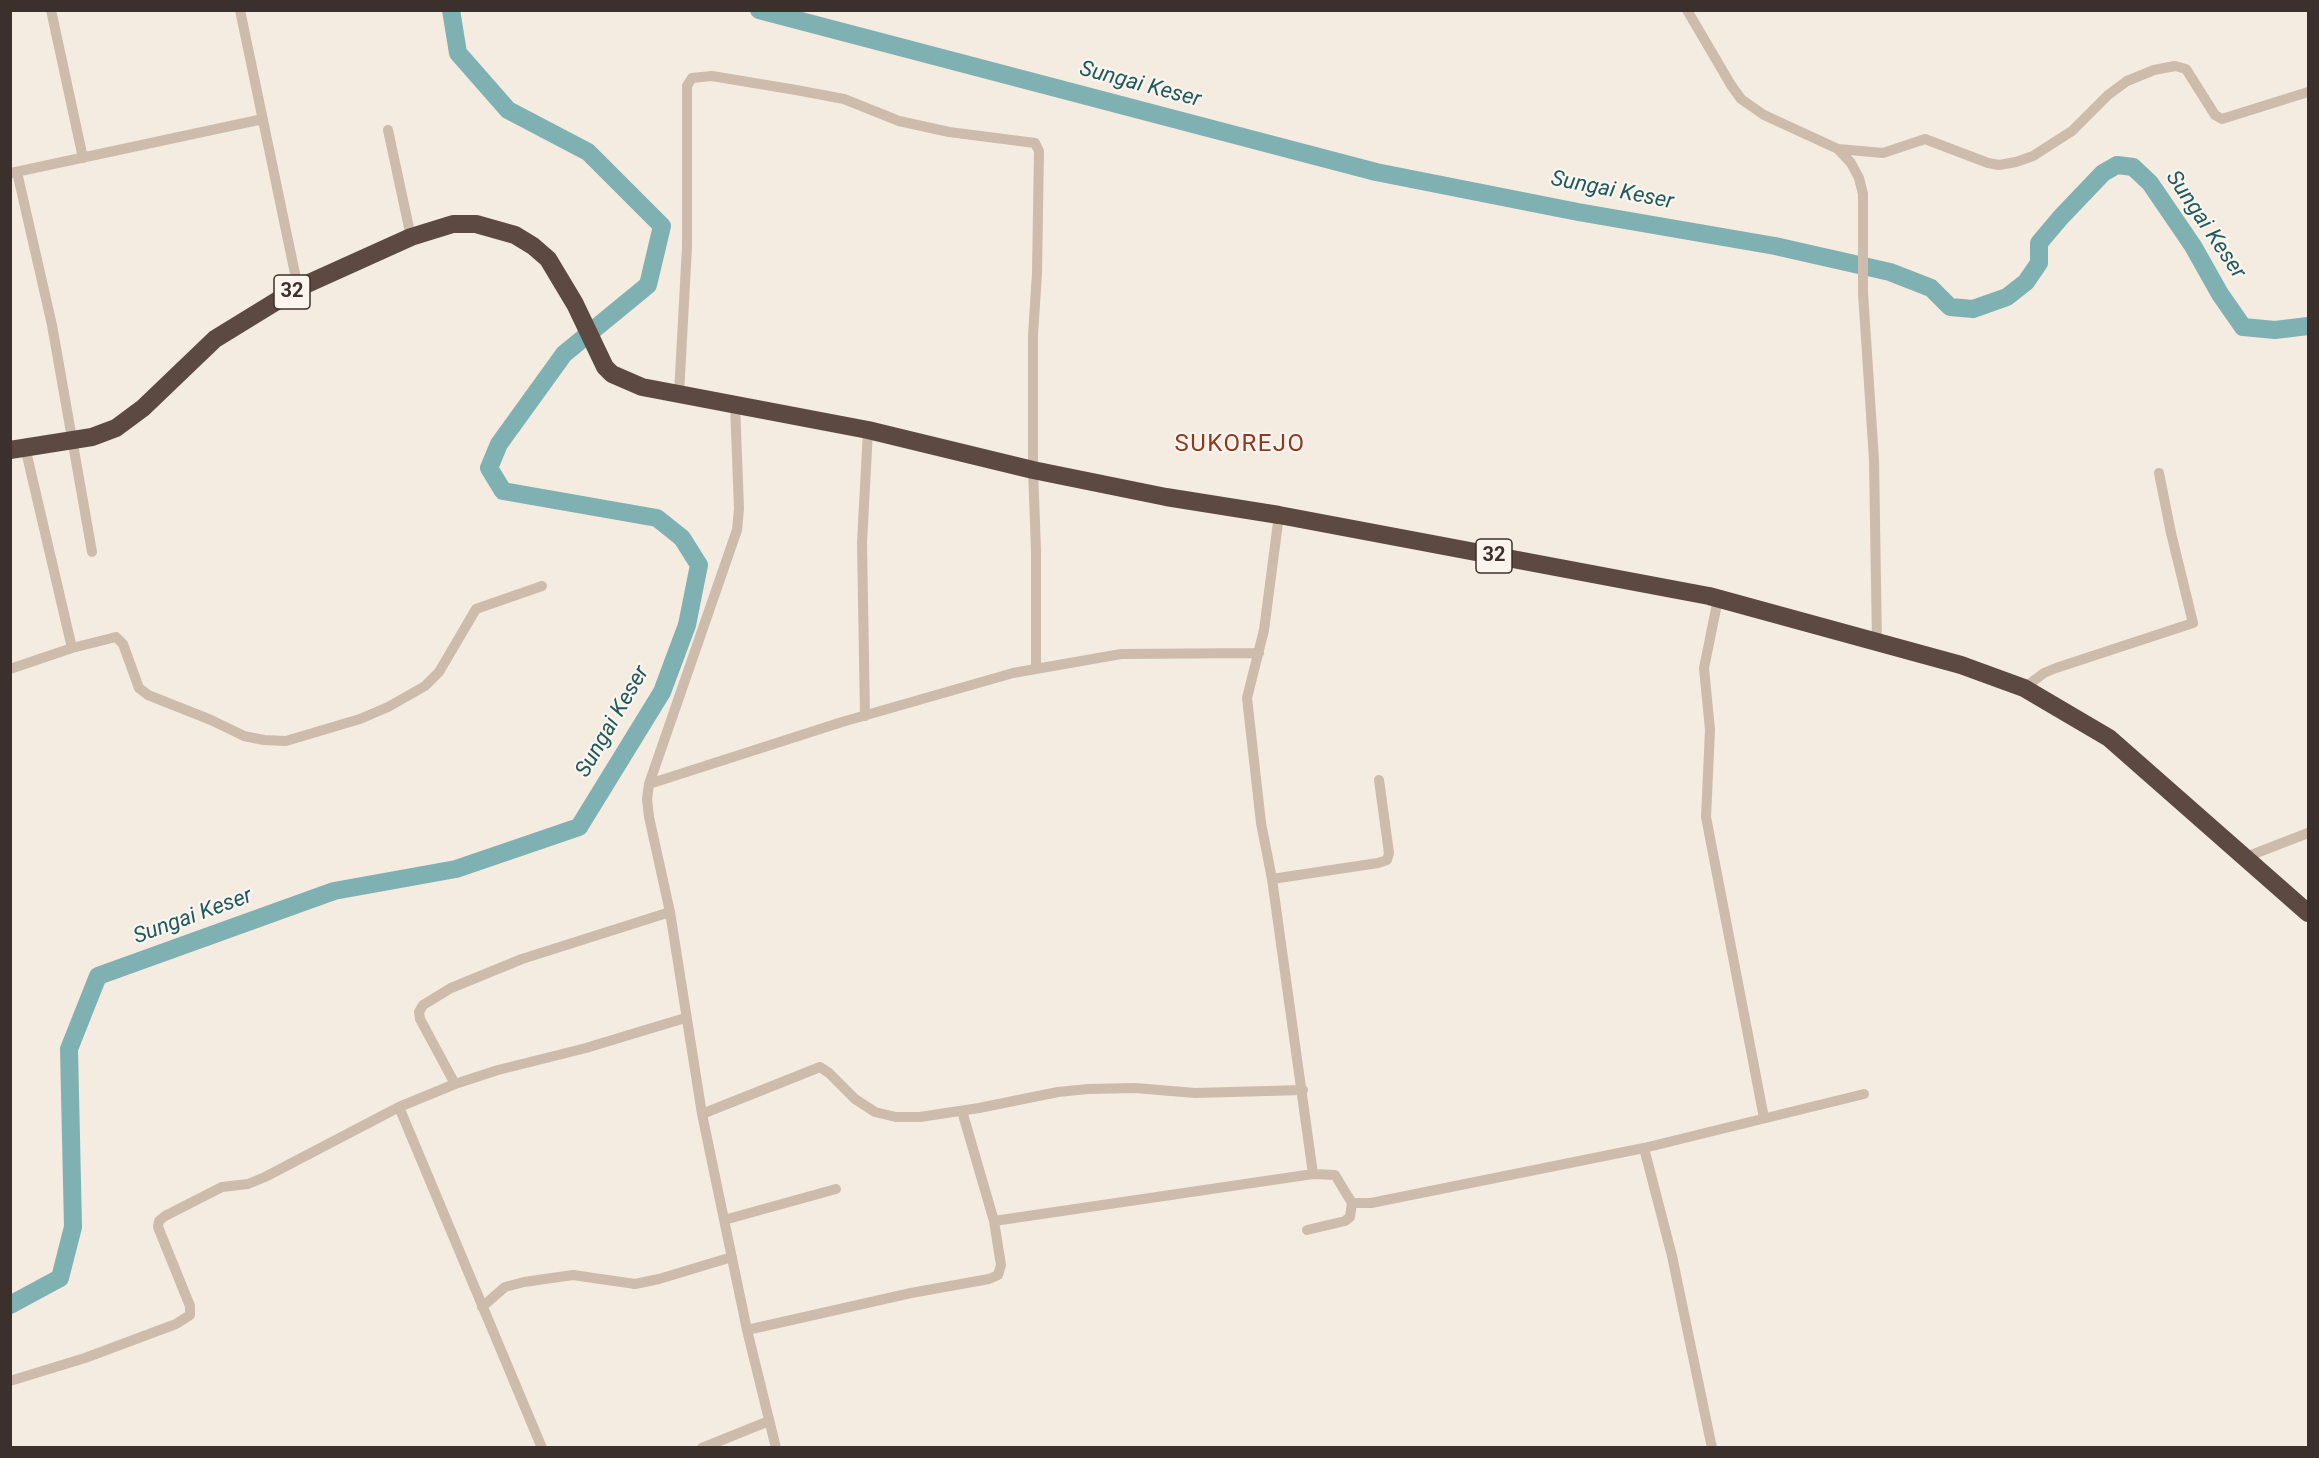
<!DOCTYPE html>
<style>
body{margin:0}
#map{position:relative;width:2319px;height:1458px;overflow:hidden;background:#f4ebe1;font-family:Roboto,sans-serif}
canvas{display:block}
.frame{position:absolute;inset:0;border:12px solid #3b302b;pointer-events:none}
</style>
<div id="map">
<canvas width="2319" height="1458"></canvas>
<div class="frame"></div>
</div>
<script>
const context = document.querySelector('canvas').getContext('2d');
context.lineJoin = 'round';
const toPath = rows => new Path2D(rows.map(r => 'M' + r).join(''));
function stroke(path, color, width, dash) { context.strokeStyle = color; context.lineWidth = width; context.lineCap = dash ? 'butt' : 'round'; context.setLineDash(dash || []); context.stroke(path); }
function write(font, color, halo, rows, align = 'center') {
  context.font = font + ' Roboto,sans-serif'; context.lineWidth = 4.5; context.setLineDash([]); context.textBaseline = 'middle'; context.strokeStyle = halo; context.fillStyle = color; for (const [text, x, y, turn = 0] of rows) {
    context.save(); context.translate(x, y); context.rotate((+turn || 0) * Math.PI / 180); context.textAlign = isNaN(turn) ? turn : align; if (halo) context.strokeText(text, 0, 0); context.fillText(text, 0, 0); context.restore();
  }
}
stroke(toPath([
 [759,10,1376,172,1578,212,1775,246,1890,272,1931,288,1950,307,1973,309,2007,297,2026,282,2039,263,2039,243,2061,217,2103,173,2117,165,2133,167,2150,183,2193,246,2220,294,2243,327,2275,330,2308,326],
 [10,1305,60,1278,73,1227,69,1049,98,976,334,891,456,869,579,827,662,692,687,625,699,565,682,538,657,518,503,491,489,468,499,444,564,354,648,285,662,226,588,152,508,110,458,53,451,10]
]), '#7fb0b2', 18);
stroke(toPath([
 [51,10,83,158],
 [240,10,298,288],
 [1687,10,1731,85,1741,99,1764,115,1838,149,1851,163,1859,178,1863,194,1863,293,1874,460,1877,643],
 [388,130,411,237],
 [1838,149,1883,153,1925,139,1988,163,1999,165,2016,162,2033,156,2072,131,2108,95,2127,81,2154,70,2175,66,2186,69,2215,115,2222,119,2308,92],
 [17,172,52,325,92,552],
 [11,173,263,119],
 [679,394,687,247,687,86,692,78,712,76,796,90,844,99,899,121,949,132,1035,143,1039,151,1037,273,1033,335,1033,470,1036,550,1036,668],
 [735,404,739,509,737,530,649,784,647,799,649,817,670,912,702,1114,747,1330,776,1448],
 [1718,599,1704,668,1710,730,1706,817,1764,1118],
 [72,648,116,637,123,644,139,688,148,695,211,720,244,736,264,740,286,741,360,719,388,707,425,686,439,672,476,609,542,586],
 [10,669,72,648,25,447],
 [2024,688,2044,673,2056,668,2193,623,2171,533,2159,473],
 [865,716,862,543,868,430],
 [649,784,842,722,1013,673,1121,654,1259,653],
 [2246,857,2308,833],
 [1272,879,1378,863,1387,860,1389,853,1379,780],
 [455,1084,420,1019,419,1012,423,1005,451,988,522,959,670,912],
 [399,1107,542,1448],
 [702,1114,820,1067,829,1073,855,1099,875,1112,896,1117,920,1117,979,1108,1058,1092,1088,1089,1135,1088,1195,1093,1303,1090],
 [1644,1148,1672,1256,1712,1448],
 [1313,1174,1335,1175,1352,1203,1371,1203,1644,1148,1864,1094],
 [724,1220,836,1189],
 [994,1221,1313,1174,1272,879,1261,823,1247,698,1264,630,1279,515],
 [1307,1230,1345,1221,1350,1217,1352,1203],
 [482,1307,505,1287,524,1282,573,1275,635,1284,659,1279,732,1257],
 [747,1330,911,1293,989,1279,998,1275,1001,1265,994,1221,962,1111],
 [10,1381,85,1358,176,1324,190,1315,190,1306,158,1227,159,1221,165,1216,222,1187,248,1184,265,1177,399,1107,455,1084,498,1070,586,1048,685,1018],
 [702,1448,769,1421]
]), '#cdbbac', 10);
stroke(toPath([
 [10,450,92,437,116,428,143,408,215,339,298,288,411,237,453,224,476,224,515,235,533,246,548,259,575,304,605,367,612,374,642,387,868,430,1033,470,1166,497,1279,515,1709,596,1961,665,2024,688,2109,738,2308,913]
]), '#5c4a42', 18);
for (const [x, y, w] of [
 [292,292,36],
 [1494,556,36]
]) { const box = new Path2D(); box.roundRect(x - w / 2, y - 17, w, 34, 4.5); context.fillStyle = '#fbf5ee'; context.fill(box); stroke(box, '#3b302b', 1.5); }
write('bold 20px', '#3b302b', null, [
 ["32",292,292],
 ["32",1494,556]
]);
write('italic 22px', '#1f5a5e', '#fbf5ee', [
 ["Sungai Keser",1140,85,15],
 ["Sungai Keser",1612,191,11],
 ["Sungai Keser",2205,225,56],
 ["Sungai Keser",613,722,-60],
 ["Sungai Keser",193,917,-20]
]);
context.letterSpacing = '1.5px';
write('24px', '#8c3b22', '#fbf5ee', [
 ["SUKOREJO",1240,445]
]);
context.letterSpacing = '0px';
</script>
